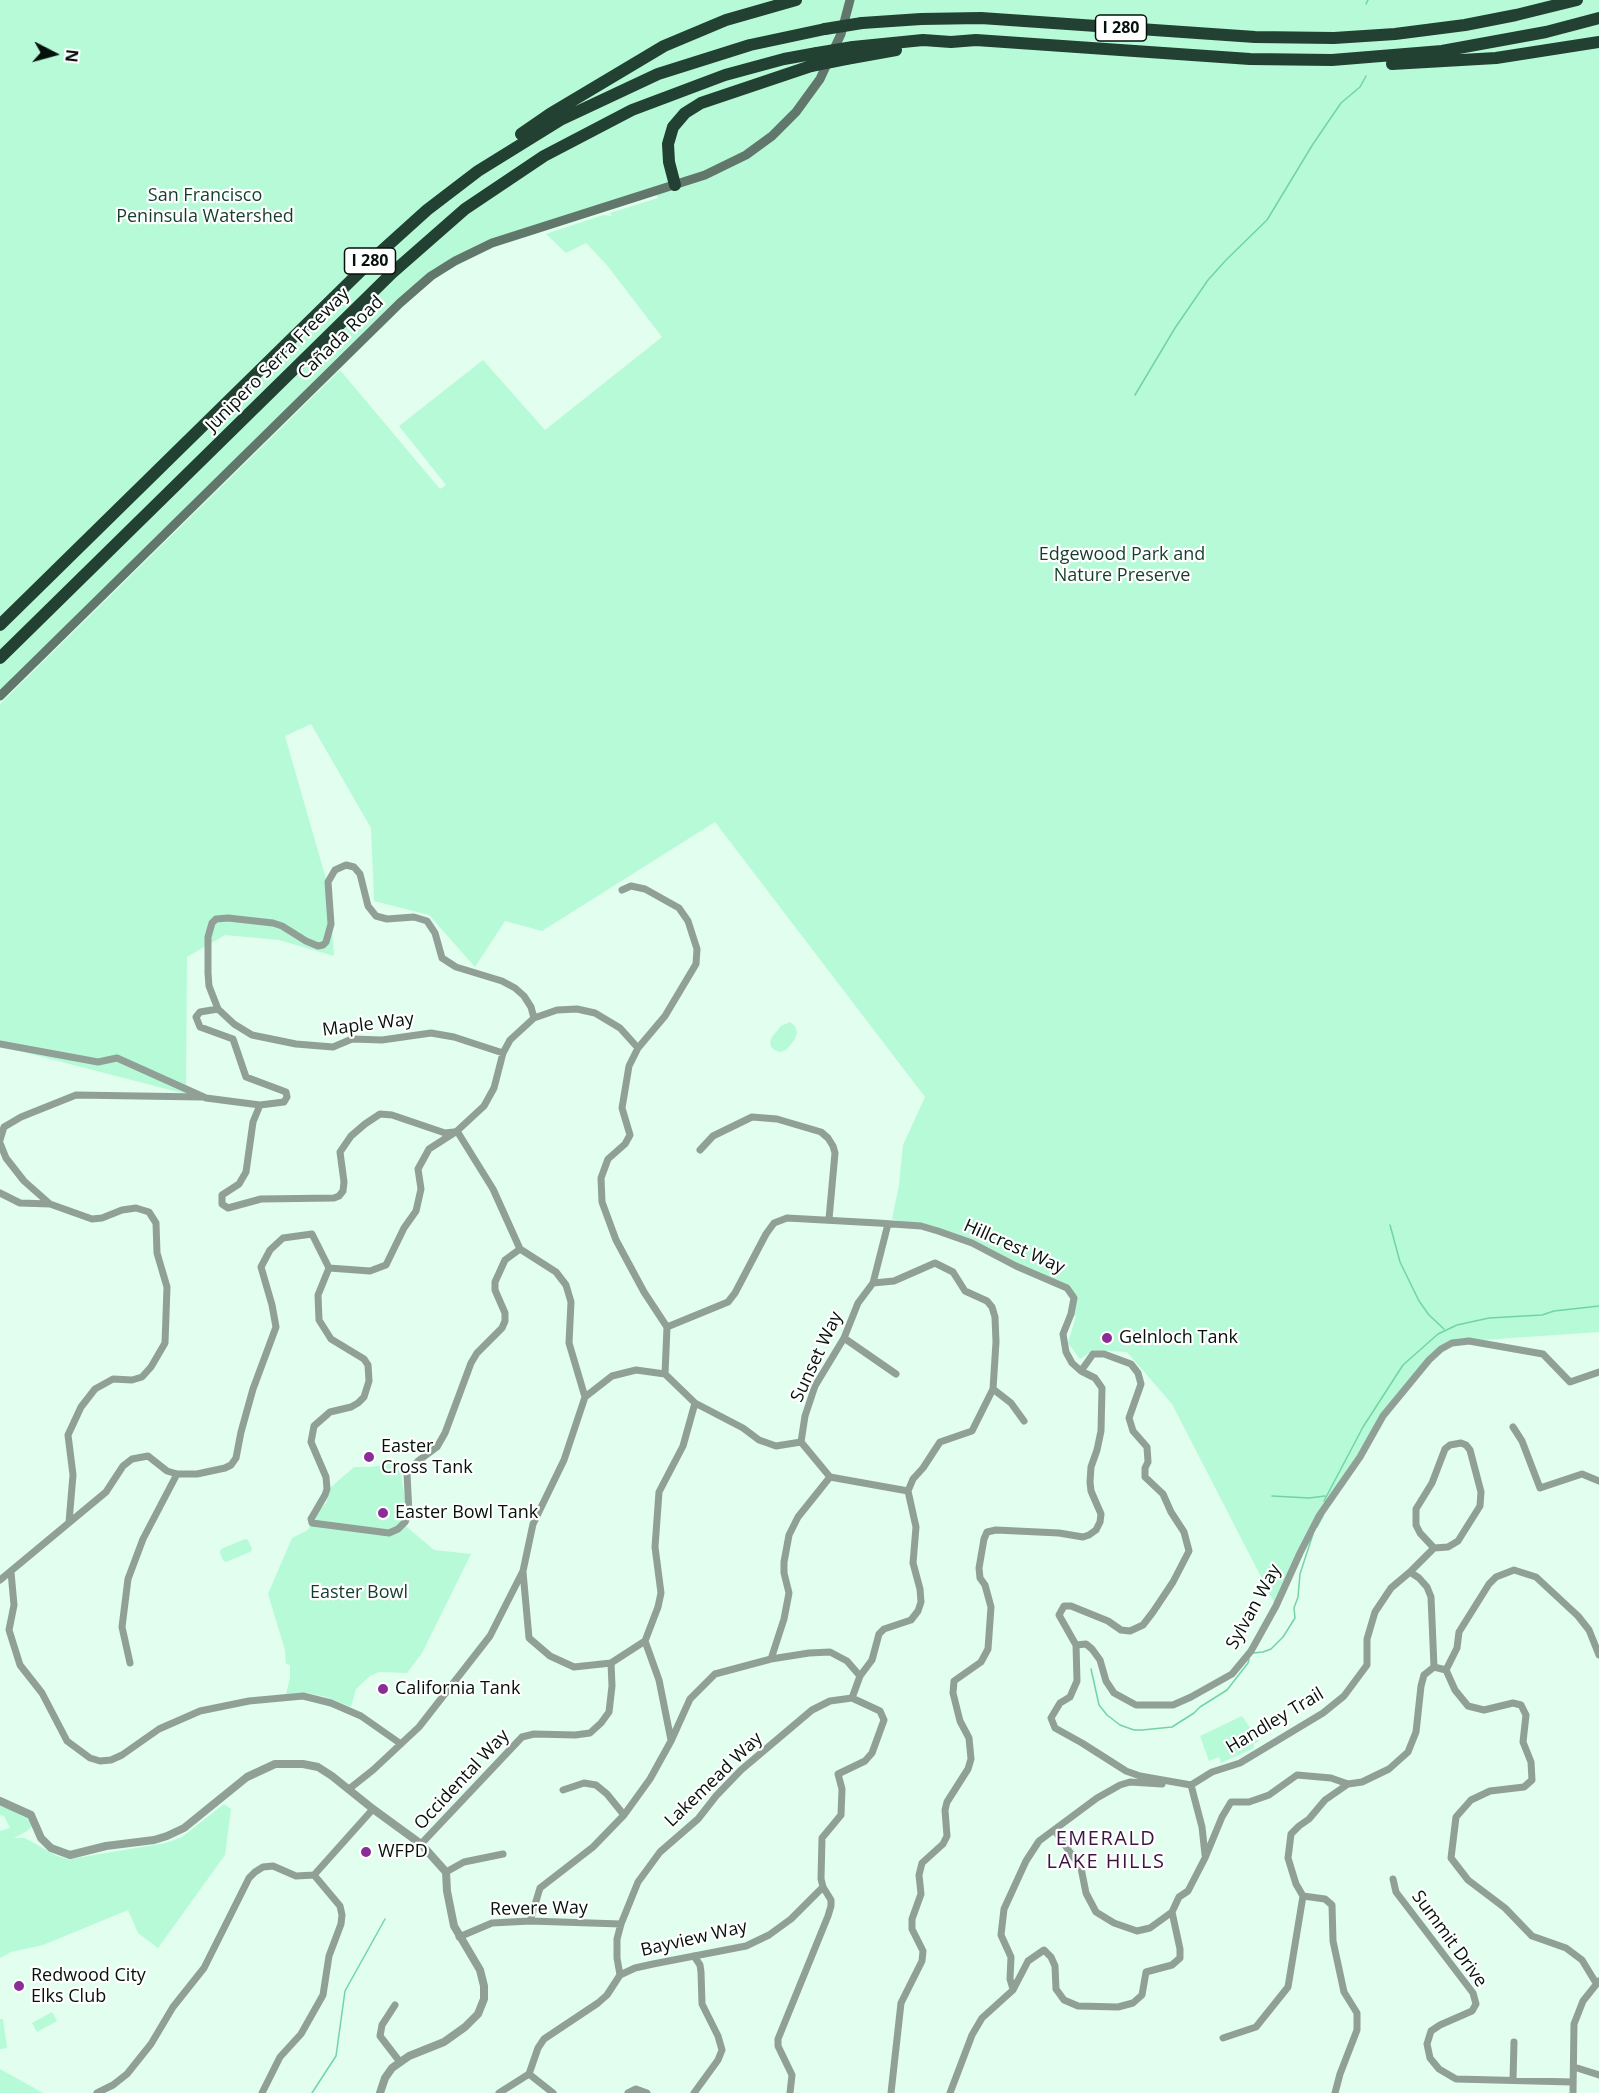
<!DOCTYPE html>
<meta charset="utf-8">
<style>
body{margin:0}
#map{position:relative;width:1599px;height:2093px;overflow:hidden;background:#e1feee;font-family:"Open Sans",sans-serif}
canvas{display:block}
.north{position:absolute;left:24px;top:24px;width:60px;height:60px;-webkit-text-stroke:4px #fff;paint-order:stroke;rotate:96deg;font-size:16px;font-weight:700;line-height:24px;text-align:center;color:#05110b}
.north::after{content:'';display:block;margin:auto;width:21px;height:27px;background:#05110b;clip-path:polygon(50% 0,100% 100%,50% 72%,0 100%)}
</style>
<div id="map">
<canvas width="1599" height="2093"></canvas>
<div class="north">N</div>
</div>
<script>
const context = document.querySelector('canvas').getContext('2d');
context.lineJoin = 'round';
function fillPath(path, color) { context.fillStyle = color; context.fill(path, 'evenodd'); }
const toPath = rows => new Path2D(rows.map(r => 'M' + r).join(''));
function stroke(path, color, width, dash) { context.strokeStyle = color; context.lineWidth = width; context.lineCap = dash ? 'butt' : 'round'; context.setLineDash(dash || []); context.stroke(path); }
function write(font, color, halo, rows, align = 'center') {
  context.font = font + ' "Open Sans",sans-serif'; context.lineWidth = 4.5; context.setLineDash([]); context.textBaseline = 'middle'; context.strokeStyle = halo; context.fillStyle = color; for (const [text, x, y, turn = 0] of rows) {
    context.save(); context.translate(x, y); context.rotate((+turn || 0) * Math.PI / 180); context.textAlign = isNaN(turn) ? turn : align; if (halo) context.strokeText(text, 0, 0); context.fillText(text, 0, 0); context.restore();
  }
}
fillPath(toPath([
 [0,0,1599,0,1599,1332,1469,1341,1441,1349,1383,1416,1319,1516,1276,1606,1172,1404,1127,1352,1094,1350,1080,1359,1068,1343,1076,1316,1071,1314,1074,1298,1067,1288,938,1231,892,1219,899,1185,903,1145,925,1097,715,822,542,931,505,921,475,967,429,915,374,901,371,828,311,724,285,736,330,893,334,956,279,940,225,935,187,957,186,1094,0,1046,0,704,340,370,440,489,446,485,399,426,483,360,545,430,662,337,606,264,586,243,566,253,546,234,603,215,612,216,610,213,658,198,654,191,506,238,422,284,0,696],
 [790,1022,795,1026,797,1032,795,1039,787,1049,781,1052,776,1051,771,1047,770,1042,772,1037,781,1026],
 [399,1462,406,1505,406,1515,401,1522,434,1550,471,1554,422,1653,407,1673,379,1672,370,1676,356,1689,351,1707,326,1697,307,1693,286,1694,290,1678,290,1665,286,1664,285,1650,268,1594,292,1538,308,1530,316,1513,326,1503,331,1487,354,1467,371,1467],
 [245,1539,248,1540,252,1549,250,1552,226,1562,223,1560,220,1553,221,1549],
 [1242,1716,1259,1741,1254,1744,1254,1748,1221,1763,1219,1757,1209,1761,1200,1736],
 [224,1804,231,1809,225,1855,158,1948,138,1933,128,1910,43,1945,11,1952,0,1958,0,1831,10,1828,4,1816,0,1815,0,1806,25,1814,34,1824,27,1831,14,1838,25,1838,57,1856,70,1859,166,1843,182,1837],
 [52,2012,57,2021,37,2032,32,2023],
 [0,2019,3,2019,7,2048,0,2049],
 [0,2069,43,2093,0,2093]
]), '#b7fad7');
stroke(toPath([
 [1366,4,1368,0],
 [1135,395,1175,328,1208,280,1226,260,1267,220,1313,144,1341,103,1360,87,1366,76],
 [1390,1225,1400,1262,1419,1301,1429,1315,1444,1329],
 [1272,1496,1309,1498,1325,1496],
 [1324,1501,1363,1427,1403,1365,1438,1334,1457,1325,1489,1318,1542,1315,1554,1311,1599,1306],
 [1317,1527,1323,1516],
 [1253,1653,1263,1652,1271,1649,1283,1637,1295,1618,1294,1608,1298,1597,1300,1574,1313,1534],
 [1091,1669,1099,1705,1107,1715,1120,1725,1134,1730,1142,1730,1172,1727,1194,1713,1200,1707,1227,1690,1248,1663,1249,1659],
 [312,2093,336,2056,345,1991,385,1919]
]), '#72d4a5', 1.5);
stroke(toPath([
 [622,890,631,886,645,889,679,908,688,921,697,949,696,964,665,1016,638,1048,629,1066,622,1108,630,1135,625,1144,608,1159,601,1178,602,1202,616,1240,644,1292,667,1327],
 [218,1009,209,986,208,973,208,937,212,923,216,919,228,918,273,923,282,926,306,941,318,946,323,945,326,942,331,924,328,882,335,870,346,865,354,867,360,874,368,906,376,916,387,919,414,917,427,921,435,933,442,958,456,967,502,981,515,988,524,996,531,1007,534,1018],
 [0,1044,98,1062,117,1058,206,1098,260,1105,284,1102,287,1097,286,1092,246,1077,233,1039,200,1027,196,1017,200,1012,218,1009,234,1024,252,1035,296,1044,333,1047,352,1039,382,1040,431,1033,454,1037,503,1053],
 [260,1105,253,1122,246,1172,239,1184,222,1195,222,1204,228,1208,261,1199,334,1198,339,1196,343,1191,344,1182,340,1152,351,1136,365,1124,380,1114,392,1115,445,1133,454,1132],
 [457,1131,493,1189,520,1249],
 [0,1140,4,1127,21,1117,76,1095,201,1097],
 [0,1143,6,1158,24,1181,50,1204,92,1219,102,1218,122,1210,136,1208,149,1212,156,1223,157,1253,167,1287,165,1343,151,1367,142,1377,132,1380,113,1379,95,1389,81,1407,68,1435,73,1475,69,1522],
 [700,1150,713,1136,752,1117,777,1119,821,1132,828,1138,833,1146,835,1153,829,1219],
 [0,1193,20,1203,50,1204],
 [329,1268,318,1295,319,1320,331,1339,364,1359,368,1365,369,1381,364,1397,358,1403,351,1407,330,1412,314,1426,311,1442,326,1477,327,1489,325,1495,311,1519,312,1523,389,1533,398,1529,405,1522,409,1513,407,1474,418,1461,437,1447,445,1433,471,1363,477,1353,502,1328,505,1321,505,1313,495,1290,495,1282,505,1260,520,1249,556,1272,566,1285,571,1302,569,1343,585,1397,564,1460,533,1524,523,1571,490,1636,419,1727,373,1770,349,1789],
 [844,1338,896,1374],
 [1081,1371,1093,1354,1104,1354,1131,1364,1138,1373,1141,1384,1129,1418,1133,1431,1147,1447,1148,1462,1145,1468,1145,1477,1163,1494,1171,1512,1184,1532,1189,1551,1173,1582,1153,1612,1143,1625,1130,1631,1121,1630,1108,1621,1071,1606,1064,1606,1059,1615,1076,1645,1077,1681,1070,1697,1060,1703,1051,1718,1055,1728,1082,1743,1126,1771,1140,1776,1191,1785,1202,1827,1205,1855],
 [665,1374,667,1327,728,1302,735,1293,766,1234,774,1223,787,1218,878,1223,921,1226,938,1231,972,1243,1016,1266,1067,1288,1074,1298,1071,1314,1063,1334,1066,1352,1072,1363,1081,1371,1095,1378,1102,1388,1101,1431,1097,1450,1091,1467,1090,1482,1091,1491,1101,1514,1100,1522,1096,1530,1089,1535,1083,1537,1059,1533,996,1530,987,1532,984,1539,979,1568,980,1578,985,1585,991,1607,988,1649,981,1662,954,1681,953,1693,960,1721,969,1738,971,1759,968,1769,947,1802,945,1810,947,1836,943,1844,922,1863,919,1875,921,1894,912,1919,912,1929,923,1951,922,1961,901,2003,891,2093],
 [993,1389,1011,1403,1024,1421],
 [585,1397,612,1376,636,1370,665,1374,695,1403,743,1428,759,1440,776,1446,801,1442],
 [1513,1427,1522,1441,1540,1488,1582,1474,1599,1481],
 [801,1442,805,1416,815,1386,844,1338,858,1303,873,1283,888,1224],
 [801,1442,830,1477,908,1491],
 [11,1572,14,1605,9,1630,20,1665,42,1693,67,1741,90,1758,100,1761,111,1760,122,1755,159,1729,200,1711,249,1701,303,1696,331,1703,361,1716,401,1744],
 [523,1572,529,1638,550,1656,574,1667,611,1663,645,1641],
 [1410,1572,1434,1548,1448,1547,1458,1541,1480,1506,1481,1492,1470,1450,1466,1445,1461,1443,1450,1445,1445,1449,1432,1483,1416,1509,1416,1525,1420,1533,1434,1548],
 [0,1580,106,1492,123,1466,132,1459,148,1456,167,1471,177,1474,197,1474,225,1468,231,1465,236,1458,241,1432,253,1389,276,1327,272,1305,261,1267,270,1250,283,1238,312,1234,329,1268,370,1271,386,1265,404,1228,416,1211,421,1189,418,1169,429,1149,457,1131,484,1106,494,1088,503,1053,510,1040,534,1018,557,1010,577,1009,595,1013,620,1028,638,1048],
 [645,1641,658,1607,661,1593,655,1547,659,1492,683,1446,695,1403],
 [645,1641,659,1680,671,1740],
 [1076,1645,1086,1644,1092,1649,1100,1660,1106,1681,1114,1693,1136,1705,1173,1705,1191,1697,1232,1674,1251,1651,1276,1606,1300,1553,1319,1516,1360,1457,1383,1416,1429,1360,1441,1349,1452,1343,1469,1341,1543,1354,1570,1382,1599,1372],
 [771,1659,784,1619,789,1593,784,1573,784,1562,789,1535,798,1517,830,1477],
 [130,1663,122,1627,128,1579,143,1539,177,1474],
 [1446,1670,1457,1648,1459,1632,1489,1584,1496,1577,1514,1570,1536,1577,1578,1616,1589,1630,1599,1655],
 [852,1698,860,1676,872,1660,879,1634,884,1629,911,1620,918,1611,921,1602,920,1589,913,1563,916,1527,908,1491,913,1479,923,1468,940,1442,972,1431,993,1389,996,1342,995,1317,992,1307,987,1301,965,1291,953,1272,935,1263,894,1281,873,1283],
 [1191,1785,1212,1772,1240,1763,1323,1713,1344,1696,1367,1665,1367,1639,1375,1612,1391,1588,1410,1572,1419,1578,1427,1587,1431,1597,1434,1667],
 [563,1790,584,1783,596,1785,607,1794,624,1815],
 [1055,1831,1081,1868,1086,1893,1096,1912,1114,1923,1137,1931,1150,1928,1172,1912],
 [421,1844,522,1737,534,1734,575,1735,590,1733,601,1723,609,1712,612,1686,611,1663],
 [446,1872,464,1862,503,1854],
 [1393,1879,1396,1892,1473,1993,1476,2004,1472,2011,1440,2025,1431,2031,1427,2044,1430,2058,1439,2069,1456,2079,1572,2082],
 [1303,1896,1296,1884,1288,1858,1291,1834,1299,1826,1309,1819,1325,1800,1348,1784],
 [530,1921,540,1888,593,1847,624,1815,650,1779,671,1741,690,1699,715,1674,771,1659,809,1653,830,1652,847,1661,860,1676],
 [459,1937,492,1923,530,1921,621,1924],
 [620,1975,617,1958,617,1939,621,1924,638,1882,660,1852,698,1819,716,1796,741,1770,812,1710,830,1701,852,1698,880,1711,884,1720,872,1753,865,1761,838,1774,842,1789,841,1815,822,1838,821,1879,823,1887,831,1900,831,1906,828,1916,778,2039,778,2046,792,2075,790,2093],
 [1013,1989,1010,1979,1011,1957,1001,1935,1004,1909,1026,1861,1039,1841,1097,1798,1120,1785,1130,1782,1162,1784],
 [395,2005,382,2025,380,2036,400,2062],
 [1223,2038,1256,2027,1288,1987,1303,1896,1325,1899,1332,1905,1333,1941,1344,1992,1357,2013,1357,2030,1340,2074,1335,2093],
 [1574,2067,1599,2075],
 [529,2074,553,2093],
 [1513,2080,1514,2042],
 [97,2093,113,2085,127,2074,151,2044,173,2007,204,1968,249,1878,255,1872,263,1867,273,1866,296,1876,314,1875,373,1809],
 [262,2093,280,2057,301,2034,323,1995,329,1956,341,1924,342,1915,340,1906,314,1875],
 [499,2093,529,2074,538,2048,544,2039,598,2003,607,1995,620,1975,635,1968,653,1964,746,1946,769,1935,791,1919,823,1887],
 [628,2093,636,2089,647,2093],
 [694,2093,718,2060,722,2050,718,2036,702,2004,701,1972,700,1965,694,1956],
 [950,2093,972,2035,982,2018,1013,1990,1028,1961,1044,1950,1051,1957,1055,1966,1056,1989,1064,2000,1078,2006,1118,2007,1133,2003,1142,1995,1146,1972,1172,1965,1180,1958,1180,1949,1172,1912,1179,1897,1188,1891,1205,1858,1222,1817,1231,1802,1249,1802,1269,1795,1297,1775,1331,1778,1348,1784,1362,1782,1389,1769,1408,1752,1416,1732,1421,1686,1424,1675,1434,1667,1446,1670,1455,1690,1468,1706,1484,1710,1513,1703,1521,1705,1526,1715,1523,1742,1531,1762,1532,1780,1524,1787,1490,1791,1471,1800,1456,1817,1451,1858,1468,1880,1505,1908,1532,1936,1566,1948,1582,1960,1596,1983],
 [1573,2093,1574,2024,1583,2001,1599,1981]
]), '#91a097', 7);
stroke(toPath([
 [0,1801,31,1815,41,1838,51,1848,70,1855,106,1846,154,1840,167,1836,184,1828,247,1777,275,1764,303,1764,318,1767,332,1776,373,1809,421,1844,446,1872,447,1891,454,1926,480,1970,484,1986,484,1999,478,2014,465,2027,444,2042,409,2056,392,2068,385,2078,380,2093]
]), '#91a097', 8);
stroke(toPath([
 [0,696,400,303,431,276,455,261,492,243,705,175,746,155,772,136,796,112,820,79,841,34,850,0]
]), '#61776b', 9);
stroke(toPath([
 [862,23,921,19,981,18,1255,37,1334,38,1395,34,1465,25,1516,15,1577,0],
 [853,47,923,40,951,42,976,40,1250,59,1332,60,1442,51,1546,32,1599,18],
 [846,59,896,50],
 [1392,64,1496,58,1599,42],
 [521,134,550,114,664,46,726,20,796,0],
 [675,185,669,162,668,144,673,127,685,113,701,103,811,66],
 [0,625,376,256,427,210,478,171,562,119,658,74,750,45,825,29],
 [0,658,392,273,465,209,544,156,632,110,725,75,784,59,817,53]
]), '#224132', 12);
stroke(toPath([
 [825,29,862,23],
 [817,53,853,47],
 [811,66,846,59]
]), '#224132', 12);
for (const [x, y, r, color] of [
 [1107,1338,6,"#8b2d96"],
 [369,1457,6,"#8b2d96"],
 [383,1513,6,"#8b2d96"],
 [383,1689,6,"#8b2d96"],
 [366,1852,6,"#8b2d96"],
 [19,1986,6,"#8b2d96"]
]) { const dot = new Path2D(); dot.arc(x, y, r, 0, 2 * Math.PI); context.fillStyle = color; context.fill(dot); stroke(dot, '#fff', 2); }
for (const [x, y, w] of [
 [1121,28,51],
 [370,261,51]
]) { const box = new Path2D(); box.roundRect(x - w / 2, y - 13, w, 26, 4.5); context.fillStyle = '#fff'; context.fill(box); stroke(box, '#05110b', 1.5); }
write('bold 16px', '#05110b', null, [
 ["I 280",1121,28],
 ["I 280",370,261]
]);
write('18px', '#143e2c', '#fff', [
 ["San Francisco",205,196],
 ["Peninsula Watershed",205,217],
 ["Edgewood Park and",1122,555],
 ["Nature Preserve",1122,576],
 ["Easter Bowl",359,1593]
]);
write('18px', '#05110b', '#fff', [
 ["Cañada Road",341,338,-44],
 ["Junipero Serra Freeway",278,360,-45],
 ["Maple Way",368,1025,-7],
 ["Hillcrest Way",1014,1247,24],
 ["Sunset Way",817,1357,-65],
 ["Sylvan Way",1254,1607,-61],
 ["Handley Trail",1275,1721,-31],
 ["Occidental Way",462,1780,-47],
 ["Lakemead Way",714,1780,-44],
 ["Revere Way",539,1909,-1],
 ["Bayview Way",694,1939,-13],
 ["Summit Drive",1449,1939,54]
]);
write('18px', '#05110b', '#fff', [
 ["Gelnloch Tank",1119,1338],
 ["Easter",381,1447],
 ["Cross Tank",381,1468],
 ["Easter Bowl Tank",395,1513],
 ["California Tank",395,1689],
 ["WFPD",378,1852],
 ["Redwood City",31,1976],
 ["Elks Club",31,1997]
], 'left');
context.letterSpacing = '1.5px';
write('20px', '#401345', '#fff', [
 ["EMERALD",1106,1839],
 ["LAKE HILLS",1106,1862]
]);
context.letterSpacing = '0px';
</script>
